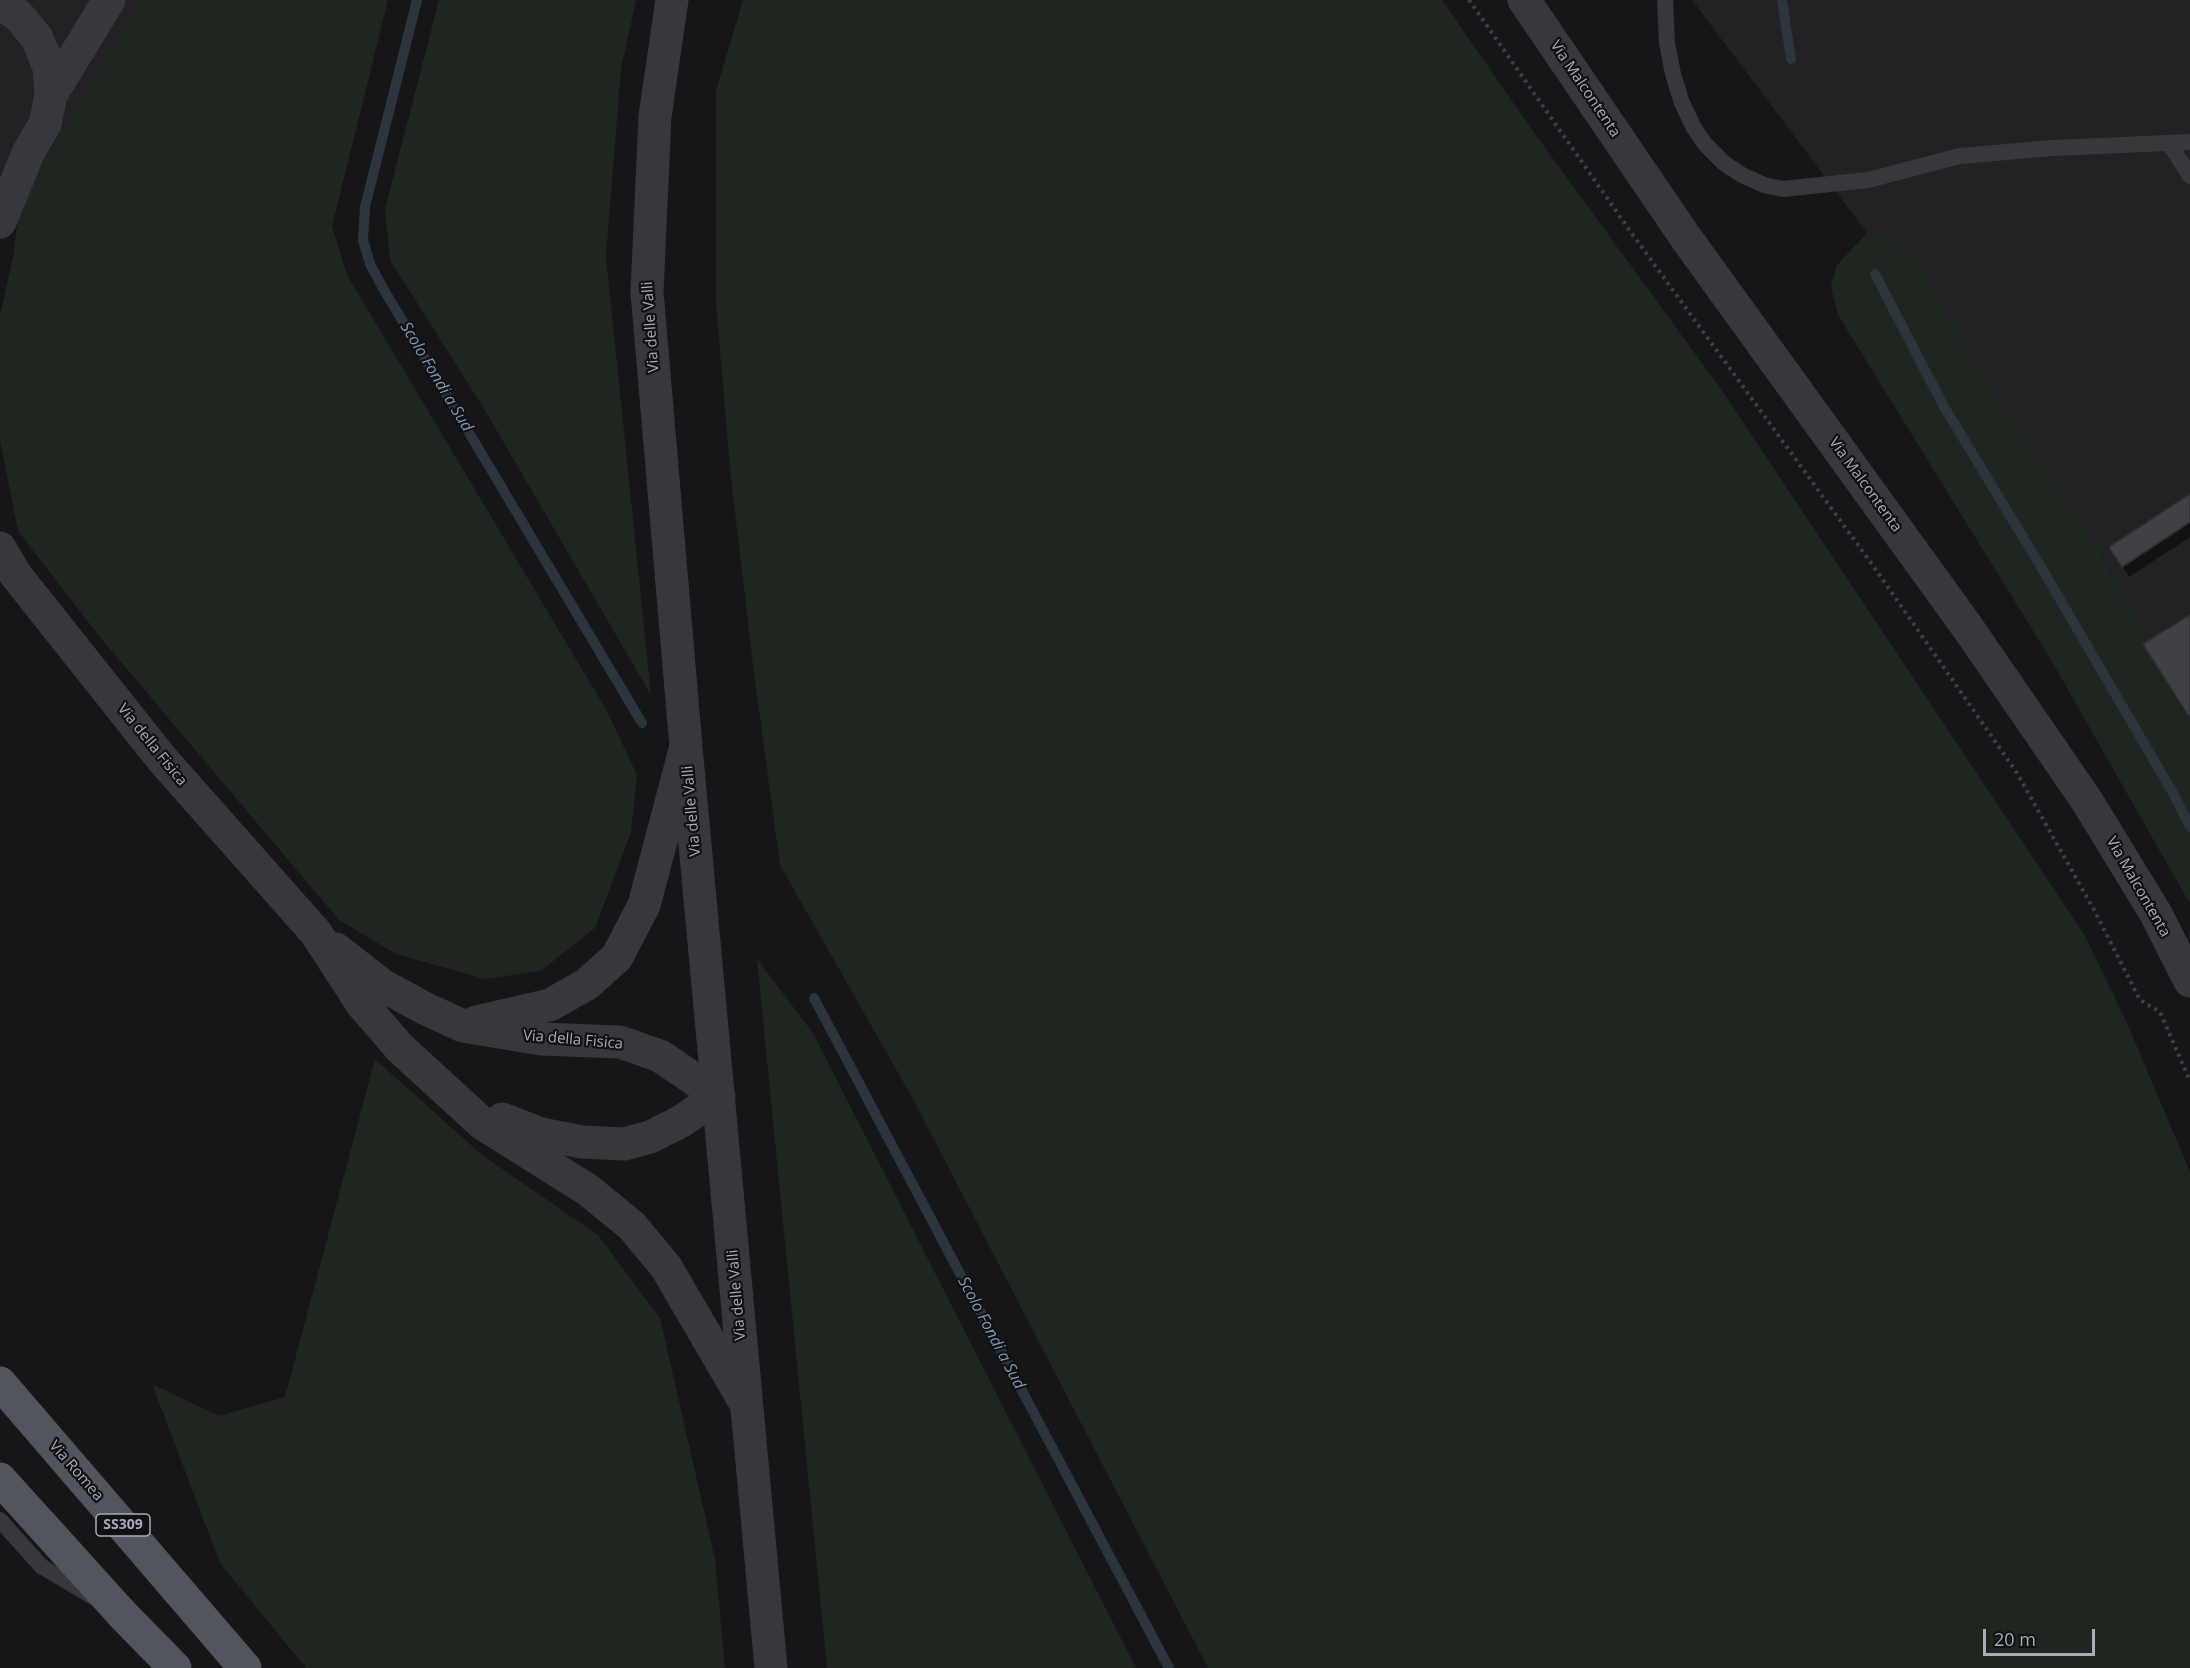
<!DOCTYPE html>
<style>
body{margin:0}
#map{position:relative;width:2190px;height:1668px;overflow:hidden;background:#161618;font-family:"Open Sans",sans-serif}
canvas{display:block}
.scale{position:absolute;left:1983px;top:1629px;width:112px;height:27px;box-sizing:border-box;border:3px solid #a8adb8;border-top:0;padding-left:8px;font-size:18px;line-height:21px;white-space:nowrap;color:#a8adb8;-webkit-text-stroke:4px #111113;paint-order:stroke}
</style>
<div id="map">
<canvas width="2190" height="1668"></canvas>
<div class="scale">20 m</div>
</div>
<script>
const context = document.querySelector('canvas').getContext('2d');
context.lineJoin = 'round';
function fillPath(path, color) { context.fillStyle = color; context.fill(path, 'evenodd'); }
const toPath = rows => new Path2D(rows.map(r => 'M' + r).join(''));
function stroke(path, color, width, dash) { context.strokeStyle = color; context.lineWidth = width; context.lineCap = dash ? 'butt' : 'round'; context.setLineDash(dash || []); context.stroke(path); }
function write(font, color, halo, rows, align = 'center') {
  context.font = font + ' "Open Sans",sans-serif'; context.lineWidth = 4.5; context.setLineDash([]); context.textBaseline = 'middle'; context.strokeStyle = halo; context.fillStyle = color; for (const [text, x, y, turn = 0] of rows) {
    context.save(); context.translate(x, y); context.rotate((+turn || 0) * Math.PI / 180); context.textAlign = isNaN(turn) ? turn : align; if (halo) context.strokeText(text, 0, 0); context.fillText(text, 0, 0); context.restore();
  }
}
fillPath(toPath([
 [0,0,143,0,0,232],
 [1692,0,2190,0,2190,724,2083,520,1965,345,1926,270,1887,237,1867,233]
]), '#222225');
fillPath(toPath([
 [143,0,388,0,332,226,347,275,607,711,637,775,631,832,595,928,541,971,485,979,396,954,339,920,99,636,18,531,0,440,0,316,14,252,20,199],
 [439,0,636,0,621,69,606,257,651,695,486,412,390,260,385,209],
 [743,0,1442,0,1530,127,1723,392,2085,936,2127,1023,2190,1172,2190,1668,1208,1668,914,1101,780,865,754,673,731,478,716,305,716,91],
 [1867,233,1887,237,1905,247,1926,270,1965,345,2083,520,2190,724,2190,904,2051,660,1838,315,1831,287,1837,265],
 [757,959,813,1033,1136,1668,827,1668],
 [375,1059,482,1155,598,1235,660,1318,715,1559,725,1668,306,1668,220,1563,152,1384,219,1416,285,1397]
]), '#1e261f');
fillPath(toPath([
 [2190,495,2190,537,2129,577,2117,558]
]), '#0007');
stroke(toPath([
 [417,0,365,207,363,240,370,264,384,290,642,723],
 [1782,0,1791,59],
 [1875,274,1943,405,2044,572,2173,793,2190,827],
 [814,998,1169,1668]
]), '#2c353c', 10);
const building = toPath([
 [2190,494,2190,522,2122,567,2109,547,2190,494],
 [2190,615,2190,718,2143,644,2190,615]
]);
fillPath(building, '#404145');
stroke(building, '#303034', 1.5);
stroke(toPath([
 [1469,0,1630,231,1874,567,2017,773,2094,910,2140,1000,2160,1012,2190,1081]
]), '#3d3f44', 4, [3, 4.5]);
stroke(toPath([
 [1665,0,1667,43,1673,74,1682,103,1694,128,1705,144,1725,164,1742,175,1764,185,1783,189,1868,180,1960,156,2053,148,2190,142],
 [2169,143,2190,176],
 [0,1520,41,1566,93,1597]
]), '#37383d', 16);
stroke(toPath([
 [0,4,18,15,37,38,49,67,51,95,45,124,29,151,0,222],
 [51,95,109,0],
 [0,548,15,574,162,759,316,933,362,1004,400,1048,483,1124,588,1190,632,1226,666,1267,746,1404],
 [336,949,382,985,424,1008,463,1026,541,1039,620,1042,660,1056,719,1096,680,1122,650,1137,624,1144,582,1142,541,1134,502,1119],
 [476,1022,550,1005,587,984,617,957,644,905,685,750]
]), '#37383d', 33);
stroke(toPath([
 [672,0,655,116,647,292,686,747,771,1668],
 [1524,0,1686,238,1968,628,2087,801,2156,914,2190,981]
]), '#37383d', 33);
stroke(toPath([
 [0,1383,245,1668],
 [0,1479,123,1615,175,1668]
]), '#53555c', 33);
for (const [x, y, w] of [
 [123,1525,54]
]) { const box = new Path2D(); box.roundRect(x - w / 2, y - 11, w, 22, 4.5); context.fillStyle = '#111113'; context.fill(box); stroke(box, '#a8adb8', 1.5); }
write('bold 14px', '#a8adb8', null, [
 ["SS309",123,1525]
]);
write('15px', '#a8adb8', '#111113', [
 ["Via Malcontenta",1585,89,56],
 ["Via delle Valli",651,327,-94],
 ["Via Malcontenta",1865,485,54],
 ["Via della Fisica",152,745,51],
 ["Via delle Valli",692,811,-95],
 ["Via Malcontenta",2138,887,60],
 ["Via della Fisica",573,1040,5],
 ["Via delle Valli",737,1295,-95],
 ["Via Romea",76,1471,49]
]);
write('italic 16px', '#7f9bb3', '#111113', [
 ["Scolo Fondi a Sud",436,377,59],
 ["Scolo Fondi a Sud",991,1333,62]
]);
</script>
